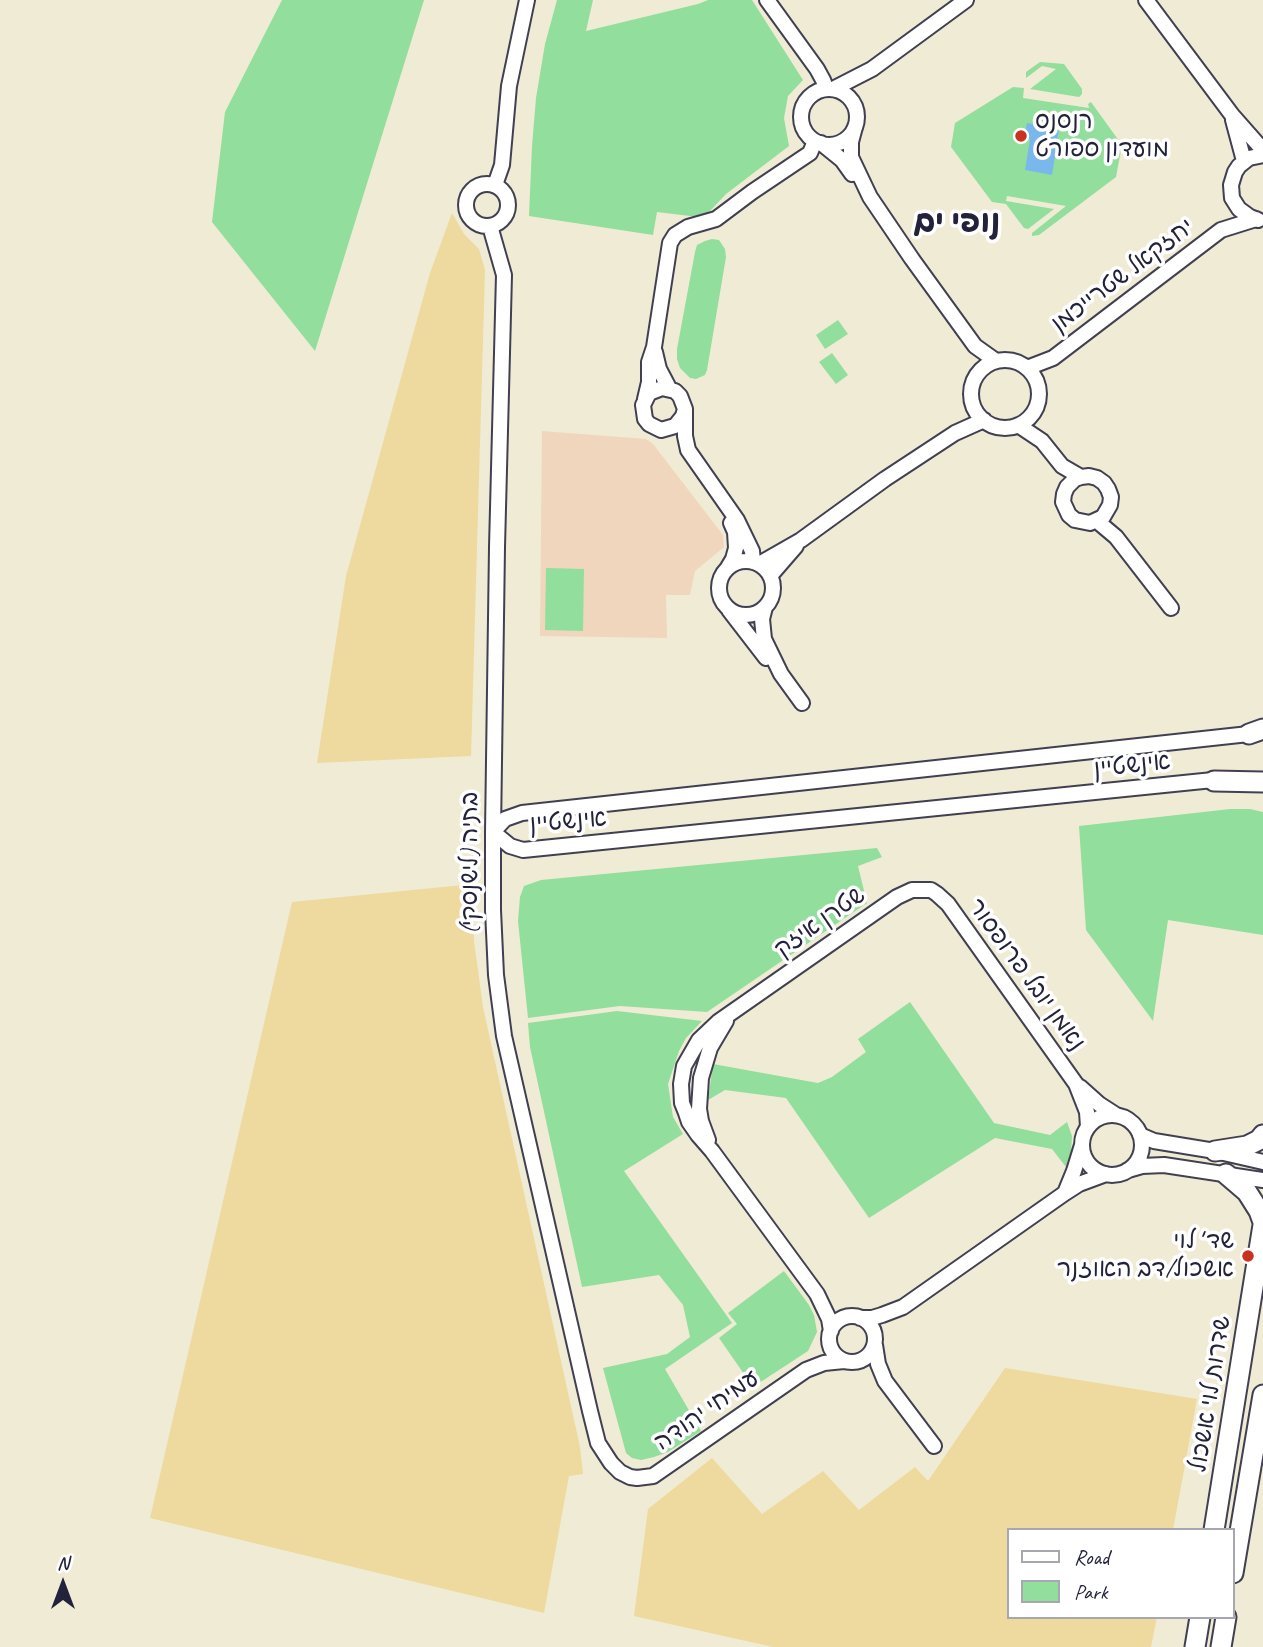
<!DOCTYPE html>
<meta charset="utf-8">
<style>
body{margin:0}
#map{position:relative;width:1263px;height:1647px;overflow:hidden;background:#f0ebd5;font-family:Caveat,sans-serif}
canvas{display:block}
.legend{position:absolute;left:1007px;top:1528px;width:228px;height:91px;box-sizing:border-box;background:#fff;border:2px solid #a7a7b1;margin:0;padding:9px 12px;list-style:none;font-size:21px;color:#22223b}
.legend li{display:flex;align-items:center;gap:14px;height:35px}
.legend b{width:35px;border:2px solid #a7a7b1}
.north{position:absolute;left:28px;top:1549px;width:70px;height:70px;-webkit-text-stroke:5px #fff;paint-order:stroke;rotate:0deg;font-size:19px;font-weight:700;line-height:28px;text-align:center;color:#22223b}
.north::after{content:'';display:block;margin:auto;width:24px;height:32px;background:#22223b;clip-path:polygon(50% 0,100% 100%,50% 72%,0 100%)}
</style>
<div id="map">
<canvas width="1263" height="1647"></canvas>
<ul class="legend">
<li><b style="height:9px;background:#fff"></b>Road</li>
<li><b style="height:19px;background:#92de9c"></b>Park</li>
</ul>
<div class="north">N</div>
</div>
<script>
const context = document.querySelector('canvas').getContext('2d');
context.lineJoin = 'round';
function fillPath(path, color) { context.fillStyle = color; context.fill(path, 'evenodd'); }
const toPath = rows => new Path2D(rows.map(r => 'M' + r).join(''));
function stroke(path, color, width, dash) { context.strokeStyle = color; context.lineWidth = width; context.lineCap = dash ? 'butt' : 'round'; context.setLineDash(dash || []); context.stroke(path); }
function write(font, color, halo, rows, align = 'center') {
  context.font = font + ' Caveat,"Playpen Sans Hebrew",sans-serif'; context.lineWidth = 7; context.setLineDash([]); context.textBaseline = 'middle'; context.strokeStyle = halo; context.fillStyle = color; for (const [text, x, y, turn = 0] of rows) {
    context.save(); context.translate(x, y); context.rotate((+turn || 0) * Math.PI / 180); context.textAlign = isNaN(turn) ? turn : align; if (halo) context.strokeText(text, 0, 0); context.fillText(text, 0, 0); context.restore();
  }
}
fillPath(toPath([
 [542,431,646,439,653,444,723,535,724,547,695,571,690,595,666,595,667,638,540,636]
]), '#f0d6bc');
fillPath(toPath([
 [282,0,424,0,315,351,212,222,225,112],
 [557,0,593,0,586,31,698,4,708,0,752,0,803,80,788,96,784,118,789,146,726,194,710,211,699,216,690,216,657,212,653,235,529,216,532,146,536,98,545,44],
 [1040,62,1064,64,1082,89,1082,94,1079,97,1030,89,1056,69,1042,66,1026,78,1026,72],
 [1013,87,1024,88,1023,98,1089,108,1088,104,1091,102,1122,145,1116,177,1039,235,1032,236,1032,233,1066,206,1007,196,1006,201,1054,209,1028,229,1024,228,1006,204,992,202,951,147,955,123],
 [712,239,719,240,725,249,726,257,707,370,705,375,696,379,690,378,680,368,677,359,677,349,695,252,697,245,705,241],
 [838,320,848,334,825,349,816,335],
 [832,353,848,375,836,384,819,362],
 [546,568,584,569,583,631,545,630],
 [1230,809,1250,809,1263,812,1263,935,1168,920,1153,1021,1086,930,1079,826],
 [877,848,882,857,858,866,867,903,707,1012,620,1006,528,1018,518,921,520,897,524,886,541,880],
 [910,1002,994,1123,1050,1135,1067,1122,1072,1136,1071,1152,1066,1167,1052,1149,995,1138,869,1218,786,1098,725,1090,708,1100,713,1064,818,1083,832,1077,866,1052,858,1039],
 [617,1011,702,1021,686,1038,679,1051,668,1084,673,1117,683,1134,624,1171,732,1323,665,1369,701,1431,668,1452,654,1457,641,1460,632,1458,626,1453,603,1368,667,1354,690,1337,683,1305,659,1275,582,1287,530,1047,528,1023],
 [784,1271,809,1305,814,1315,817,1332,808,1351,753,1387,719,1338,737,1324,728,1313]
]), '#92de9c');
fillPath(toPath([
 [452,213,464,234,479,249,485,270,471,756,317,763,346,576,430,273],
 [473,884,474,941,483,1007,580,1447,583,1474,569,1476,544,1613,150,1518,292,902],
 [1005,1368,1197,1399,1173,1530,1009,1530,1009,1617,1157,1617,1151,1647,773,1647,634,1616,648,1509,712,1458,762,1514,823,1471,859,1510,915,1467,928,1481]
]), '#eeda9e');
fillPath(toPath([
 [1027,123,1059,129,1052,175,1025,170,1030,139,1024,138]
]), '#7ab7ed');
const street = toPath([
 [767,0,817,69,823,80,826,88],
 [1146,0,1232,115,1263,150],
 '801 117a28 28 0 1 1 56 0a28 28 0 1 1-56 0Z',
 [833,89,872,69,966,0],
 [1233,120,1244,161],
 [855,127,851,142,851,157,870,197,912,259,975,346,996,361],
 [821,143,842,160,852,174],
 '466 205a21 21 0 1 1 42 0a21 21 0 1 1-42 0Z',
 [495,185,502,165,509,86,527,0],
 [1258,220,1250,217,1239,209,1232,198,1231,185,1235,172,1239,166,1249,158,1263,155],
 [490,226,504,275,497,547,493,832,493,910,496,975,504,1036,590,1411,598,1443,611,1463,620,1472,630,1477,637,1478,653,1476,806,1370,824,1363,844,1361],
 [655,352,659,369,669,388],
 '971 394a34 34 0 1 1 68 0a34 34 0 1 1-68 0Z',
 [1027,368,1053,358,1221,230,1256,219],
 [645,399,649,382,649,362,654,347,670,243,675,235,688,227,716,219,752,192,810,153,815,141],
 [685,409,683,416,675,426,661,430,649,424,645,419,643,405,649,393,662,388,675,391,680,396,685,409,685,436,688,450,737,520,752,551,753,562],
 [1018,425,1042,441,1062,466,1081,477,1089,476,1097,478,1104,483,1108,489,1111,497,1110,505,1103,517,1090,523,1075,520,1069,515,1063,502,1064,494,1067,487,1075,479,1081,477],
 [1097,521,1116,537,1171,608],
 '719 588a27 27 0 1 1 54 0a27 27 0 1 1-54 0Z',
 [759,564,801,540,885,479,955,433,984,420],
 [727,569,733,559,736,548,735,532,731,523],
 [770,576,796,546],
 [765,607,762,619,764,639,781,674,802,703],
 [729,610,766,658],
 [1223,779,523,850,510,846,493,832,505,819,522,813,1258,733],
 [1080,1087,1099,1104,1116,1115],
 '1082 1145a30 30 0 1 1 60 0a30 30 0 1 1-60 0Z',
 [1140,1135,1154,1141,1215,1151,1263,1162],
 [708,1140,701,1121,699,1109,701,1078,710,1048,726,1021],
 [1128,1170,1142,1166,1164,1165,1263,1180],
 [1065,1193,1074,1171,1082,1145],
 '829 1339a23 23 0 1 1 46 0a23 23 0 1 1-46 0Z',
 [860,1318,872,1318,882,1315,903,1307,1065,1193,1079,1184,1106,1174],
 [831,1331,829,1319,817,1294,712,1151,698,1135,689,1122,686,1113,682,1103,681,1084,684,1066,699,1040,718,1022,897,897,912,890,931,890,937,894,948,904,1076,1084,1087,1112,1088,1127],
 [875,1345,878,1364,885,1381,934,1446]
]);
const secondary = toPath([
 [1249,734,1263,729],
 [1214,781,1263,782],
 [1215,1151,1247,1146,1259,1140,1263,1135],
 [1226,1174,1247,1192,1259,1211,1263,1222],
 [1214,1530,1263,1225],
 [1233,1573,1263,1395],
 [1195,1647,1200,1617],
 [1221,1647,1226,1617]
]);
stroke(street, '#414052', 18);
stroke(secondary, '#414052', 23);
stroke(street, '#fff', 14);
stroke(secondary, '#fff', 19);
for (const [x, y, r, color] of [
 [1021,136,7,"#c8321e"],
 [1248,1256,7,"#c8321e"]
]) { const dot = new Path2D(); dot.arc(x, y, r, 0, 2 * Math.PI); context.fillStyle = color; context.fill(dot); stroke(dot, '#fff', 2.5); }
write('24px', '#22223b', '#fff', [
 ["רנסנס",1035,122],
 ["מועדון ספורט",1035,150],
 ["שד׳ לוי",1234,1242,"right"],
 ["אשכול/דב האוזנר",1234,1270,"right"]
], 'left');
write('24px', '#22223b', '#fff', [
 ["יחזקאל שטרייכמן",1123,276,-37],
 ["אינשטיין",1132,766,-6],
 ["אינשטיין",568,822,-5],
 ["בתיה (לישנסקי)",471,863,-90],
 ["שטרן איזק",820,923,-35],
 ["נאמן יובל פרופסור",1026,975,54],
 ["שדרות לוי אשכול",1211,1394,-81],
 ["עמיחי יהודה",707,1411,-35]
]);
write('bold 32px', '#22223b', '#fff', [
 ["נופי ים",957,224]
]);
</script>
